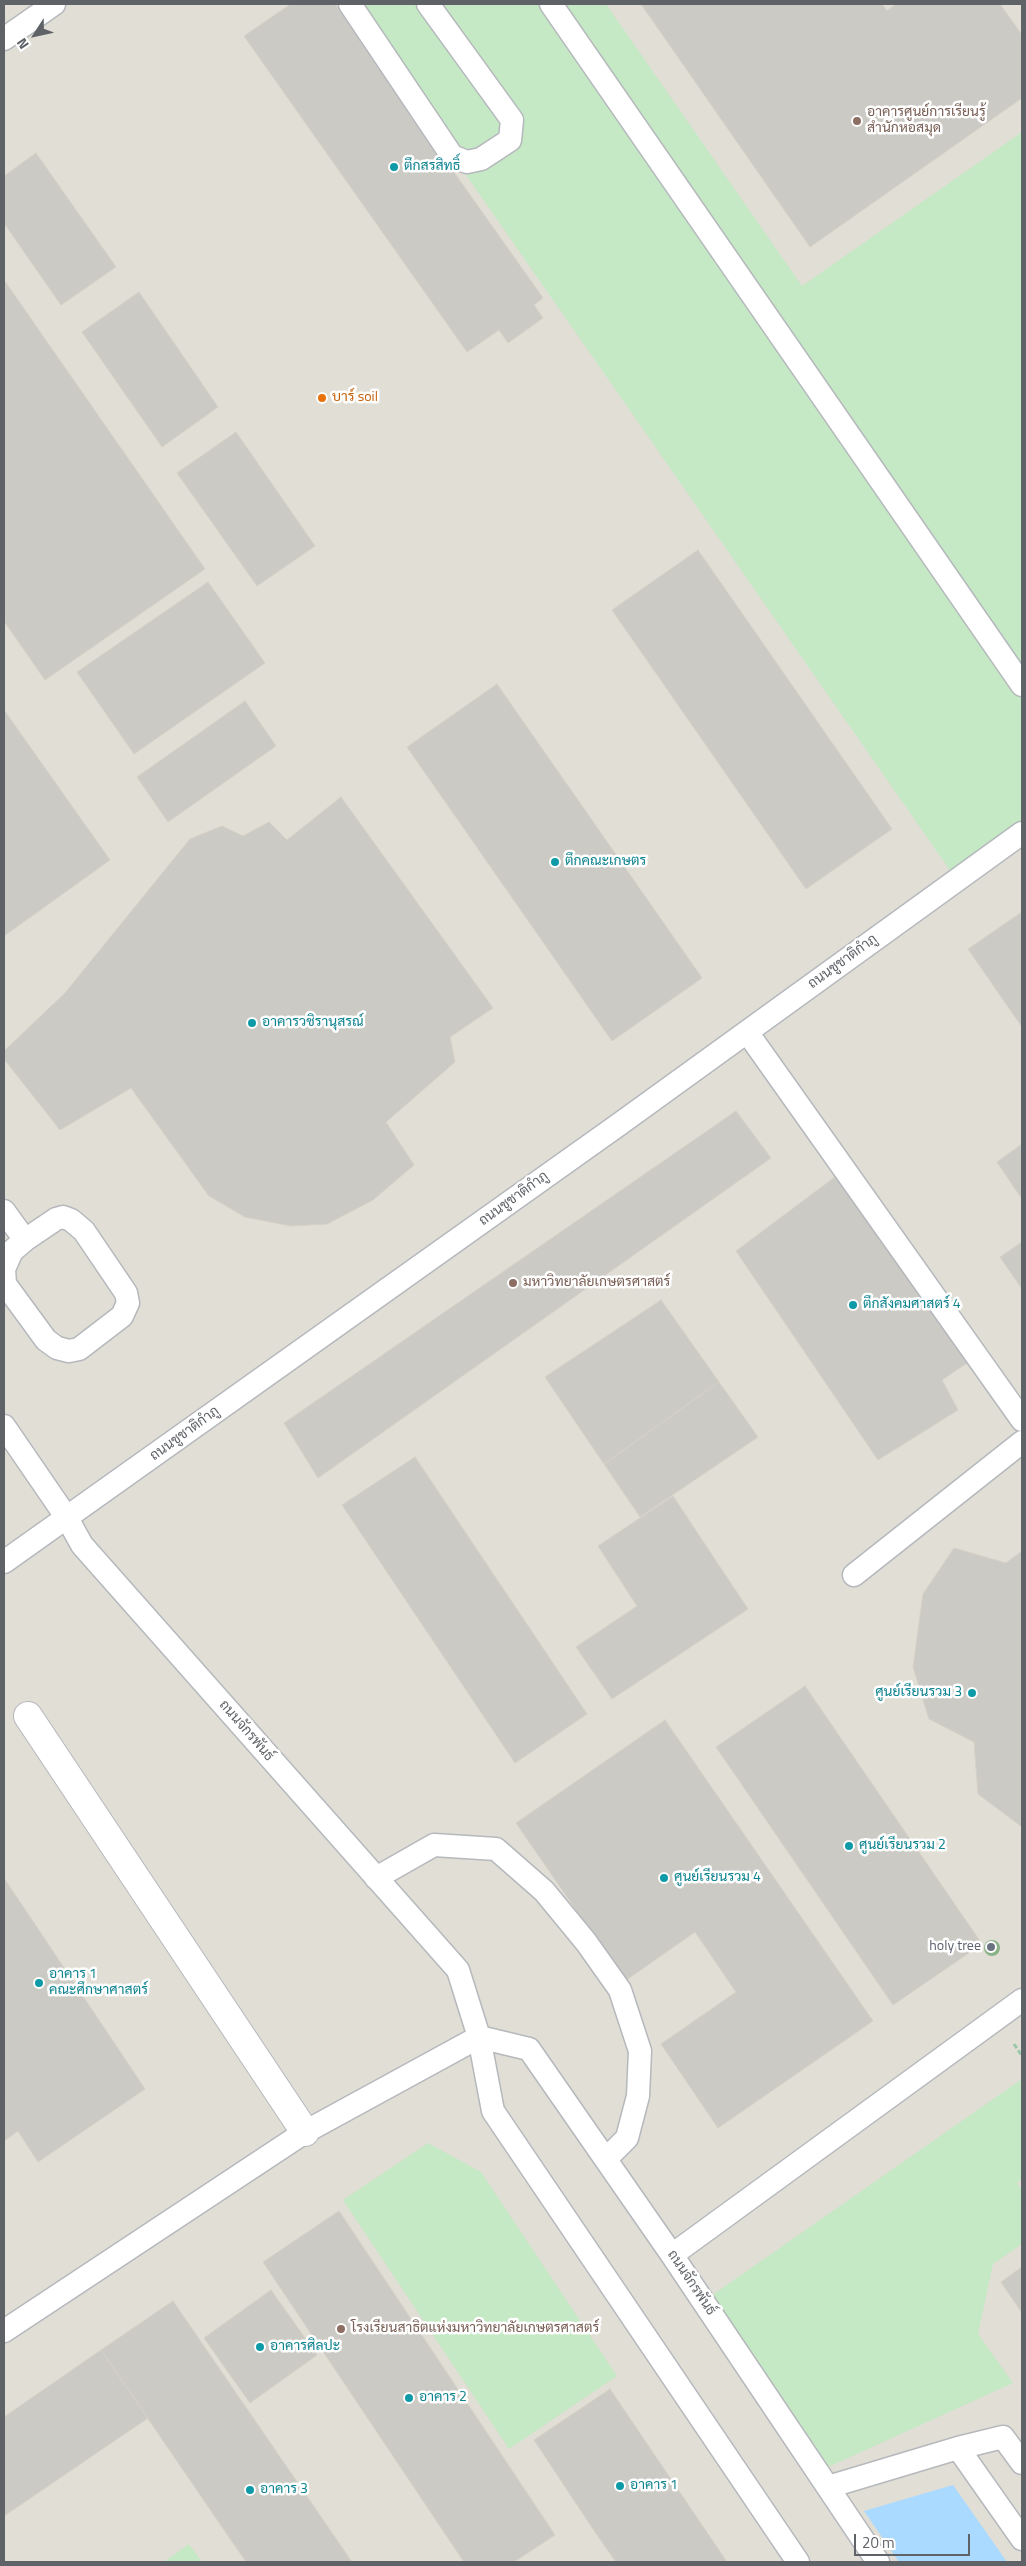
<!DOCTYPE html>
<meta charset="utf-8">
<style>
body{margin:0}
#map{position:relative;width:1026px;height:2566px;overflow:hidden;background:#f1efe8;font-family:"Titillium Web",sans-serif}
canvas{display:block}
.frame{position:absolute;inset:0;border:5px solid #5f6368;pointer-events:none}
.north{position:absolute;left:10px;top:10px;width:50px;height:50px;-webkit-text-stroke:4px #fff;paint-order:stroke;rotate:235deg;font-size:14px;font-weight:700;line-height:20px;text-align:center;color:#5f6368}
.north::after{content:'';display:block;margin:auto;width:18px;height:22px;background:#5f6368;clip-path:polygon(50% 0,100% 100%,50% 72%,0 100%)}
.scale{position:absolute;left:854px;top:2534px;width:116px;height:22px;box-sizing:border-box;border:2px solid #5f6368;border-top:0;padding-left:6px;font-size:15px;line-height:18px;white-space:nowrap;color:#5f6368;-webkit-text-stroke:4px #fff;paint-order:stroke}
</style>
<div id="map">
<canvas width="1026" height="2566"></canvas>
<div class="frame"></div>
<div class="north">N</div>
<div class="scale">20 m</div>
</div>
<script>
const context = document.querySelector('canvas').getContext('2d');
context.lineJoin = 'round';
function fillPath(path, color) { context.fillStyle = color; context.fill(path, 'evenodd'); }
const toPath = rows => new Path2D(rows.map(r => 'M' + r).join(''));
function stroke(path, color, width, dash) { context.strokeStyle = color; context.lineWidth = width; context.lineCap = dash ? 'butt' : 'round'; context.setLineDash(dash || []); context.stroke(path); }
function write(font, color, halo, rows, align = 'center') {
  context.font = font + ' "Titillium Web",Sarabun,sans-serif'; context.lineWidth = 5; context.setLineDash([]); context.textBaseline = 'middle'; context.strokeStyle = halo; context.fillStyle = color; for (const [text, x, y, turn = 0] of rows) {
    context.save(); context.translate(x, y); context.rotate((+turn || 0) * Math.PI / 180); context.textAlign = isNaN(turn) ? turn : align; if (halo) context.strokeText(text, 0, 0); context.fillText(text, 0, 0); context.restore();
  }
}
fillPath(toPath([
 [4,4,1022,4,1022,2562,4,2562]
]), '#e1ded6');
fillPath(toPath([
 [347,4,606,4,802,286,1022,132,1022,663,788,345,1022,685,1022,833,956,879],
 [1022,2079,1022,2179,1017,2183,1022,2190,1022,2244,993,2264,978,2334,1013,2383,826,2468,708,2298],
 [428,2143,481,2172,617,2376,509,2449,343,2200],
 [189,2544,202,2562,164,2562]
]), '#c5e8c5');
fillPath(toPath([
 [953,2485,1007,2562,899,2562,864,2511]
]), '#aadaff');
const building = toPath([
 [291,4,335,4,543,298,534,305,543,318,508,343,499,330,467,352,244,36,291,4],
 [641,4,882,4,887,11,896,4,1000,4,1022,35,1022,98,810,247,641,4],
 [36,153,116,267,61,305,4,223,4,176,36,153],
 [4,280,205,569,45,680,4,621,4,280],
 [139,292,218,407,162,447,82,332,139,292],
 [236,432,315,546,257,586,177,473,236,432],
 [698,550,892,829,806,889,612,610,698,550],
 [208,582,265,663,134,754,77,672,208,582],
 [497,684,702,978,612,1041,407,747,497,684],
 [245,701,276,746,168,822,137,777,245,701],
 [4,710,110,860,4,936,4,710],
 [341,797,493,1008,450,1037,455,1062,386,1122,414,1165,373,1200,327,1224,291,1226,245,1217,209,1196,131,1088,60,1130,4,1059,4,1051,65,993,190,839,222,826,243,836,269,822,287,840,341,797],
 [1022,912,1022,1027,968,949,1022,912],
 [736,1111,771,1158,318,1478,284,1423,736,1111],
 [1022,1144,1022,1199,997,1162,1022,1144],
 [839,1174,973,1359,942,1380,958,1410,878,1460,736,1251,839,1174],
 [1022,1242,1022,1289,1000,1257,1022,1242],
 [661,1300,719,1382,604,1464,545,1377,661,1300],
 [719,1382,758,1437,640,1517,604,1464,719,1382],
 [415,1457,587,1714,515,1763,342,1505,415,1457],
 [673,1496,748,1609,612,1699,576,1647,637,1606,598,1546,673,1496],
 [1022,1546,1022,1827,978,1794,974,1742,929,1719,913,1667,923,1594,954,1548,1006,1563,1022,1551,1022,1546],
 [805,1686,982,1944,893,2005,716,1747,805,1686],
 [665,1720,873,2021,718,2128,661,2044,736,1992,695,1932,625,1981,516,1823,665,1720],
 [4,1878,145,2089,38,2162,18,2131,4,2141,4,1878],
 [339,2211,555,2535,514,2562,464,2562,263,2262,339,2211],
 [1022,2267,1022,2313,1001,2282,1022,2267],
 [271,2290,317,2355,250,2403,204,2338,271,2290],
 [173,2301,352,2562,246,2562,101,2350,173,2301],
 [101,2350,148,2418,4,2516,4,2417,101,2350],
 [610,2389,727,2562,616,2562,595,2532,534,2440,610,2389]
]);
fillPath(building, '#cccac5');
stroke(building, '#d6d1c6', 1);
const service = toPath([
 [350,4,452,156,467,162,481,159,510,140,512,120,428,4],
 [551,4,1022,685],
 [4,39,54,4],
 [747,1032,1022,1420],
 [4,1211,25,1240,12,1251,4,1269,5,1284,46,1340,57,1348,69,1351,79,1349,122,1316,128,1303,126,1293,84,1231,71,1220,63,1217,56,1219,25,1240],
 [4,1426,67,1518,82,1545,458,1970,479,2037,493,2111,798,2562],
 [4,1562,621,1123,1022,833],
 [854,1575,1022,1442],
 [376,1878,434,1845,496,1849,544,1891,586,1942,620,1990,640,2051,638,2096,627,2138,606,2159],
 [672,2255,1022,2000],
 [4,2331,305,2132,479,2037,529,2049,672,2255,878,2562],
 [958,2448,1022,2539],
 [828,2487,958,2448,1003,2437,1022,2463]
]);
const minor = toPath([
 [28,1716,305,2132]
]);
stroke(service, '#b5b8bc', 25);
stroke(minor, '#b5b8bc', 30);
stroke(toPath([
 [1014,2044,1022,2056]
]), '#9cc7a9', 3, [5, 2.5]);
stroke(service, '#fff', 22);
stroke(minor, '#fff', 28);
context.fillStyle = '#89b387';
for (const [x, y] of [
 [992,1948]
]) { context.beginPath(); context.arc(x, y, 8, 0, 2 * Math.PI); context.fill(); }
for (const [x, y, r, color] of [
 [857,121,5,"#8d6e63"],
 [394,167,5,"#0f9aa8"],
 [322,398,5,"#e8710a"],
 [555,862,5,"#0f9aa8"],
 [252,1023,5,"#0f9aa8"],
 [513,1283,5,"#8d6e63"],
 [853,1305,5,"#0f9aa8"],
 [972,1693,5,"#0f9aa8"],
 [849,1846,5,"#0f9aa8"],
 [664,1878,5,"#0f9aa8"],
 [991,1947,5,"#6b7280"],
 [39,1983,5,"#0f9aa8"],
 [341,2329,5,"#8d6e63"],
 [260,2347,5,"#0f9aa8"],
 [409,2398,5,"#0f9aa8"],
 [620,2486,5,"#0f9aa8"],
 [250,2490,5,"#0f9aa8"]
]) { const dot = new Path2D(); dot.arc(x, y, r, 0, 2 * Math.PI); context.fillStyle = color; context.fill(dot); stroke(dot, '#fff', 2); }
write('14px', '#785e54', '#fff', [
 ["อาคารศูนย์การเรียนรู้",867,113],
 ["สำนักหอสมุด",867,129],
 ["มหาวิทยาลัยเกษตรศาสตร์",523,1283],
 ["โรงเรียนสาธิตแห่งมหาวิทยาลัยเกษตรศาสตร์",351,2329]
], 'left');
write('14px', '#0d838f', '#fff', [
 ["ตึกสรสิทธิ์",404,167],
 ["ตึกคณะเกษตร",565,862],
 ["อาคารวชิรานุสรณ์",262,1023],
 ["ตึกสังคมศาสตร์ 4",863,1305],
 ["ศูนย์เรียนรวม 3",962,1693,"right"],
 ["ศูนย์เรียนรวม 2",859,1846],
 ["ศูนย์เรียนรวม 4",674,1878],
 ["อาคาร 1",49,1975],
 ["คณะศึกษาศาสตร์",49,1991],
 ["อาคารศิลปะ",270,2347],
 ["อาคาร 2",419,2398],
 ["อาคาร 1",630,2486],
 ["อาคาร 3",260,2490]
], 'left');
write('14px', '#c56008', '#fff', [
 ["บาร์ soil",332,398]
], 'left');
write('14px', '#5f6368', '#fff', [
 ["ถนนชูชาติกำภู",843,962,-36],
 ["ถนนชูชาติกำภู",514,1199,-36],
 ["ถนนชูชาติกำภู",185,1434,-36],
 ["ถนนจักรพันธ์",246,1731,49],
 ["ถนนจักรพันธ์",691,2283,56]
]);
write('14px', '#5b616d', '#fff', [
 ["holy tree",981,1947]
], 'right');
</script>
